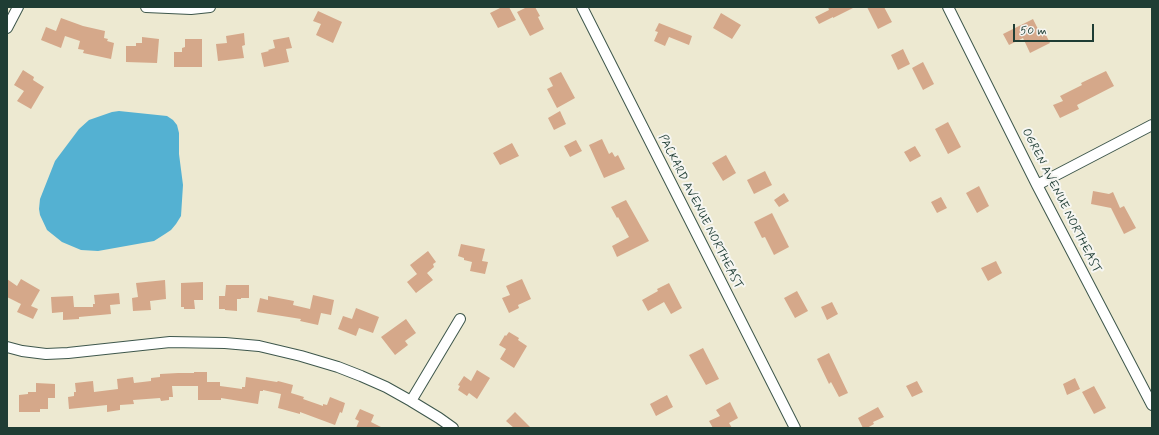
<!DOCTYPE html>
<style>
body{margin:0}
#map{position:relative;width:1159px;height:435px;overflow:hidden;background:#ede9d1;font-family:Mynerve,sans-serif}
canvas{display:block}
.frame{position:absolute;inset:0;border:8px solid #1f3d34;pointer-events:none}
.scale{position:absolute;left:1013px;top:24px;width:81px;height:18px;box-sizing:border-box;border:2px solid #1f3d34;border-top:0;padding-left:5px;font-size:12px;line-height:14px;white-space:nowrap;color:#1f3d34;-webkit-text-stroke:3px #f6f6f2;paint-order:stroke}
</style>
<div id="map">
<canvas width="1159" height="435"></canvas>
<div class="frame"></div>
<div class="scale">50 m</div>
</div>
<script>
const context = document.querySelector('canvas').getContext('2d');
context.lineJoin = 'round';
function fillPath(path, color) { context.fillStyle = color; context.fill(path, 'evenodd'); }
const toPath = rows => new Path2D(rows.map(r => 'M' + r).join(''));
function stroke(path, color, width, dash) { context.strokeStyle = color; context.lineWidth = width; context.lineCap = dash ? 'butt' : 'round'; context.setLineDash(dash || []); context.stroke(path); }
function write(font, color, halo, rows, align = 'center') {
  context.font = font + ' Mynerve,sans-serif'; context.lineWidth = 4; context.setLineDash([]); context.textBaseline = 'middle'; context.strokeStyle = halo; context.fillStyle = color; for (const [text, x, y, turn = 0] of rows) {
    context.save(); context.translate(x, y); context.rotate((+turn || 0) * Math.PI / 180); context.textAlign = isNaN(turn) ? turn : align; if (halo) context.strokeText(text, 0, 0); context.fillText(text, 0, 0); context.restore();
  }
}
fillPath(toPath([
 [119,111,167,116,173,120,177,125,179,133,179,154,183,185,181,216,176,224,171,230,165,234,154,241,98,251,81,250,62,242,47,230,40,215,39,209,40,199,55,161,79,129,89,120,112,112]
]), '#54b1d2');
fillPath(toPath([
 [502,7,509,7,516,20,498,28,490,13],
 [527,7,535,7,540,16,538,17,544,29,530,36,517,12],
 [828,7,855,7,833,18,833,17,819,24,815,17,829,10],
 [867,7,884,7,892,22,878,29],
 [318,11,342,22,333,43,316,35,321,24,313,21],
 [721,13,741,25,732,39,713,28],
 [61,18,83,26,105,31,104,38,108,39,107,41,114,43,111,59,83,53,84,50,78,49,80,41,65,36,61,48,41,40,46,27,56,31],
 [1033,19,1040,33,1044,31,1050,43,1030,53,1023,38,1009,45,1003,34],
 [659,23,692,36,689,45,669,37,665,46,654,41,658,32,655,31],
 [244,33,245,45,242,46,244,58,218,61,216,44,227,43,226,36],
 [142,37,159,39,157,63,126,62,126,46,136,46,136,43,142,43],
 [289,37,292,48,286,49,289,62,264,67,261,53,269,51,268,50,275,48,273,40],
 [185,39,202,39,202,67,174,67,174,52,182,52,182,48,185,47],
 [903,49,910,64,898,70,891,55],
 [923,62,934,84,923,90,912,68],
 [23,70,34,77,33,80,44,87,31,109,17,101,24,91,14,85],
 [1106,71,1114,86,1077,105,1079,109,1060,118,1053,105,1063,101,1060,96,1082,85,1081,83],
 [561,72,575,98,557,108,547,89,553,86,549,78],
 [560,111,566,124,554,130,548,118],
 [948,122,961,147,948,154,935,129],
 [602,139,609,154,612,152,615,157,618,155,625,169,604,178,589,145],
 [576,140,582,151,570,157,564,146],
 [512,143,519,156,500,165,493,153],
 [915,146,921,156,910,162,904,152],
 [726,155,736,173,723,181,712,163],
 [765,171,772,185,754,194,747,180],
 [979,186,989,206,977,213,966,193],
 [1093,191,1109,194,1113,192,1120,208,1124,206,1136,228,1124,234,1111,208,1091,204],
 [784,193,789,201,779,207,774,200],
 [941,197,947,208,937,213,931,202],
 [626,200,649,241,617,257,612,246,629,237,618,217,617,218,611,207],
 [772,213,789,247,774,255,765,237,762,238,754,222],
 [461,244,485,249,482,261,488,262,485,274,470,271,472,262,464,260,464,258,458,256],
 [428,251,436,262,433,264,434,267,427,273,433,280,416,293,407,282,417,274,410,265],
 [996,261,1002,273,988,281,981,268],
 [7,279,17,286,21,279,40,290,31,306,38,309,33,319,17,312,21,304,7,297],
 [522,279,531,299,518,305,519,308,509,313,502,298,510,295,506,286],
 [165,280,166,299,150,301,151,310,133,311,132,298,138,297,136,283],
 [203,282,203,300,194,300,195,309,184,309,184,307,181,307,181,283],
 [669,283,682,308,671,314,664,302,648,311,642,300,658,291,657,289],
 [226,285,249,285,249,298,241,298,241,299,237,299,237,311,225,310,225,309,219,309,219,296,225,296],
 [797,291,808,311,795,318,784,298],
 [119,293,120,304,110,305,111,314,79,317,79,319,63,320,63,312,52,313,51,297,73,296,74,307,93,307,93,304,95,304,94,295],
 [313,295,334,300,331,315,321,313,318,325,300,321,301,319,257,312,260,298,268,300,268,296,294,301,293,305,310,309],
 [832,302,838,314,827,320,821,307],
 [356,308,379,317,373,333,359,328,356,336,338,329,343,316,352,319],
 [406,319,416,333,405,341,408,345,395,355,381,337],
 [509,332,519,338,518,340,527,346,514,368,500,359,506,349,499,345,505,335,506,336],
 [703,348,719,379,706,385,689,355],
 [829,353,848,393,839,397,831,382,829,384,817,359],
 [477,370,490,378,477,399,469,393,467,396,458,390,460,386,458,385,464,376,471,381],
 [194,372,207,372,207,382,220,382,220,386,242,389,242,387,245,387,246,377,277,382,278,381,293,385,291,393,304,397,303,399,323,406,323,404,327,405,330,397,345,403,342,413,340,412,335,425,300,412,300,414,278,408,281,394,263,390,263,391,260,391,258,404,221,398,221,400,198,400,198,386,172,386,173,397,169,397,169,400,161,401,160,398,133,400,134,404,120,405,120,410,107,412,107,405,69,409,68,397,74,396,74,392,76,392,75,383,93,381,94,392,118,389,117,379,133,377,134,383,151,381,151,378,160,377,160,374,178,373,194,373],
 [1075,378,1080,389,1067,395,1063,384],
 [917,381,923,392,912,397,906,386],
 [36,383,55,384,55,398,48,398,48,409,40,409,40,412,19,412,19,395,28,394,28,392,36,392],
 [1094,386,1106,408,1094,414,1082,392],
 [667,395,673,407,656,416,650,404],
 [730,402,738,418,729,423,732,428,713,428,709,421,720,416,716,410],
 [878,407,884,417,873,422,874,424,867,428,863,428,858,418],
 [360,409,374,415,371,422,383,428,356,428,359,421,355,419],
 [515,412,531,428,514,428,506,421]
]), '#d5a88a');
const street = toPath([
 [146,7,191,9,210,7],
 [582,7,795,428],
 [948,7,1037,185,1152,405],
 [7,28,18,7],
 [1037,185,1152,125],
 [7,347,22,351,46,354,68,353,170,342,225,343,259,346,301,356,338,367,361,376,386,387,411,401,439,418,453,428],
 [411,401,460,319]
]);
stroke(street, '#3e574c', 12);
stroke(street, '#fff', 10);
write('12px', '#1f3d34', '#f6f6f2', [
 ["OGREN AVENUE NORTHEAST",1061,201,63],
 ["PACKARD AVENUE NORTHEAST",700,212,63]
]);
</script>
